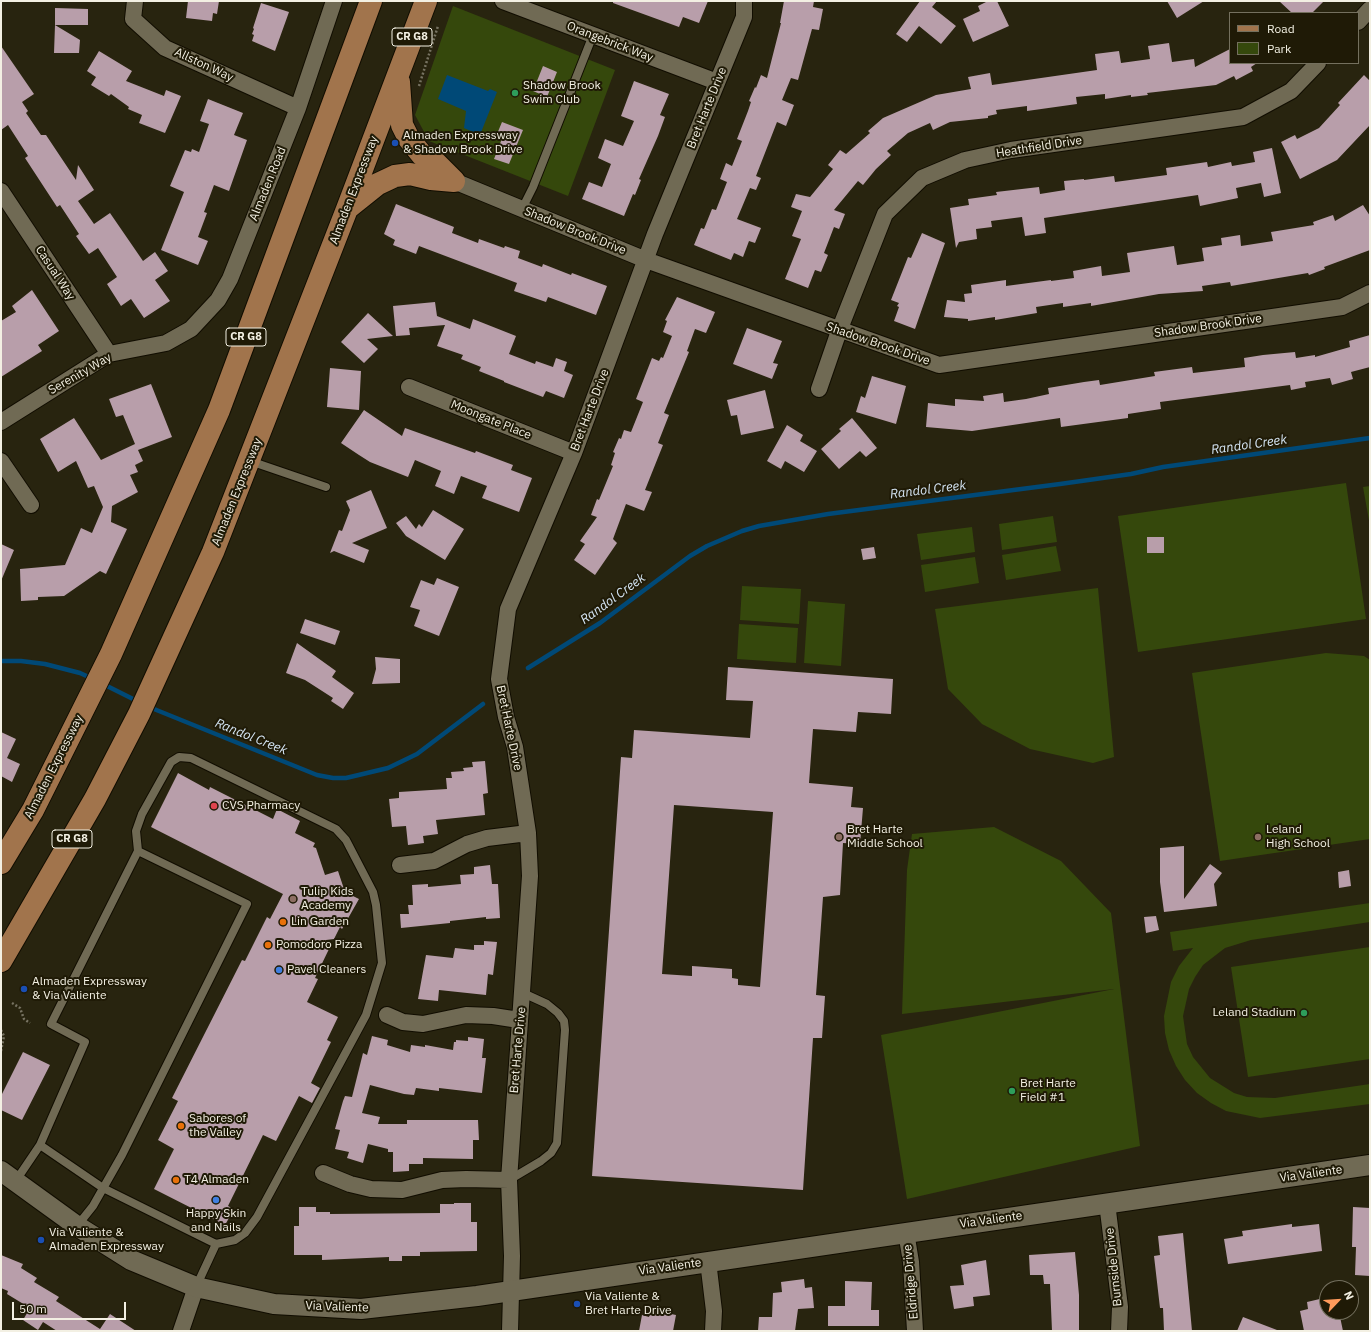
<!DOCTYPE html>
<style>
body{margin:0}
#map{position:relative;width:1371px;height:1332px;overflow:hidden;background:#28240f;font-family:"IBM Plex Sans",sans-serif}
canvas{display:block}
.frame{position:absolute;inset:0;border:2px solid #f3f0e3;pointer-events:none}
.legend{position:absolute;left:1229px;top:12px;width:130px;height:52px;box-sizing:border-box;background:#1f1a06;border:1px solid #74705e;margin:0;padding:5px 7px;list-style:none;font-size:12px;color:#f3f0e3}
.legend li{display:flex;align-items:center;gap:8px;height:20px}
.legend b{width:20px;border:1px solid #74705e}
.north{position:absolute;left:1319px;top:1280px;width:40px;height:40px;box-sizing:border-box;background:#1f1a06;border:1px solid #74705e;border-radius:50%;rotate:65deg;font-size:11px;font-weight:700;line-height:16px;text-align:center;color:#f3f0e3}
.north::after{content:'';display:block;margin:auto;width:14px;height:18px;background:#ff9a5b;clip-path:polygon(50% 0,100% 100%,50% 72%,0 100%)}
.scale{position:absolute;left:12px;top:1302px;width:114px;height:18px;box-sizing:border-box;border:2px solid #f3f0e3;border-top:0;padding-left:5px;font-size:12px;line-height:14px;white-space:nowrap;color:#f3f0e3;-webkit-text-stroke:3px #1f1a06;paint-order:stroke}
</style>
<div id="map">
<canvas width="1371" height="1332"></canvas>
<div class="frame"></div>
<ul class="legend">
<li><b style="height:5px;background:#a1744c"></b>Road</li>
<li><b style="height:11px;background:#35480c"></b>Park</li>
</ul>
<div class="north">N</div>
<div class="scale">50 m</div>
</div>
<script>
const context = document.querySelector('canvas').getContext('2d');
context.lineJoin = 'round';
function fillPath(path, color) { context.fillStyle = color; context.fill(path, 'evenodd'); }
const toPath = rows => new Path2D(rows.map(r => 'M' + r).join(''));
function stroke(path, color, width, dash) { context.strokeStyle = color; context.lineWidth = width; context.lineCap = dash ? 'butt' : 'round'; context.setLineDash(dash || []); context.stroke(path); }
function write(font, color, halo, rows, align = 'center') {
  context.font = font + ' "IBM Plex Sans",sans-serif'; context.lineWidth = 4; context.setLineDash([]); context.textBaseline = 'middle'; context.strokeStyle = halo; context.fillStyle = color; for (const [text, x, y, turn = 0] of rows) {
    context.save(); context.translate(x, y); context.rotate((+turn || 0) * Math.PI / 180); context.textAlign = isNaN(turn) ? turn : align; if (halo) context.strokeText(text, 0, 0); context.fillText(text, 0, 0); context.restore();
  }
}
fillPath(toPath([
 [453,6,615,70,568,196,429,141,415,115],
 [1346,483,1366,619,1138,652,1118,516],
 [1370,486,1370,526,1363,487],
 [1053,516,1057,542,1002,550,999,524],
 [972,527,975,552,921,560,917,534],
 [1056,546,1061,571,1006,580,1002,555],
 [975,557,979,583,925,592,921,565],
 [742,586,801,589,799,624,740,620],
 [1098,588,1114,757,1093,763,1030,749,982,724,948,689,935,609],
 [808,601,845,604,841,666,804,663],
 [739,624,798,628,796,663,737,659],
 [1326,653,1364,656,1370,660,1370,839,1220,861,1192,673],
 [994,827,1061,861,1111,913,1140,1146,907,1199,881,1035,1114,989,902,1014,907,870,912,834],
 [1370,903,1370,922,1251,940,1225,948,1203,965,1195,977,1189,989,1183,1016,1187,1044,1193,1057,1210,1078,1234,1093,1247,1097,1275,1098,1370,1084,1370,1104,1260,1118,1226,1111,1211,1103,1197,1093,1185,1080,1176,1066,1169,1050,1165,1033,1164,1016,1171,982,1179,966,1193,948,1173,951,1170,932],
 [1370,947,1370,1059,1248,1077,1231,967]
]), '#35480c');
fillPath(toPath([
 [447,75,488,91,490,89,497,92,480,135,464,128,466,111,438,99]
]), '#004977');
stroke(toPath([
 [1,661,21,661,45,664,80,673,93,679],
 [528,668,600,623,690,556,707,546,742,531,759,526,828,514,1060,484,1131,474,1163,467,1370,438],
 [103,684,139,702],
 [149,707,317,775,333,778,346,778,388,768,417,754,483,704]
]), '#004977', 4.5);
fillPath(toPath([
 [188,1,219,1,217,14,213,13,212,21,186,18],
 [613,1,708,1,699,23,683,17,679,27,613,3],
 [784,1,814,1,813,7,823,9,819,30,812,29,798,80,791,78,782,100,794,105,786,126,777,122,756,176,761,178,756,190,750,188,737,219,761,228,755,243,749,241,743,257,734,253,731,260,694,245,701,228,704,229,712,209,716,210,727,182,720,179,726,163,732,166,742,141,737,139,748,111,751,102,749,101,755,87,756,88,761,75,767,78,781,23,780,23],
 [920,1,937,1,932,7,956,26,941,44,919,26,907,42,896,34],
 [988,1,997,1,1009,26,973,42,963,19,980,11,978,6],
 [1167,1,1204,1,1177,18],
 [1279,1,1324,1,1312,13,1292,13],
 [261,3,289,12,275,51,252,41,254,35,252,34,254,29,253,28],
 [55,8,88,9,88,25,55,25],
 [55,25,80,40,79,53,54,53],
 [1169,43,1172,62,1194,59,1195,67,1230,49,1230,63,1257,63,1251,67,1253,71,1236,80,1234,76,1216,85,1147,93,1148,95,1131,97,1131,95,1105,99,1105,94,1076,97,1077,104,1027,111,1027,106,996,110,997,114,988,116,988,118,950,122,933,130,930,123,908,133,887,151,891,155,876,169,863,185,858,181,834,210,845,214,839,229,834,227,824,253,828,255,821,272,815,270,808,288,785,279,801,239,792,236,802,211,791,207,796,194,810,197,833,169,828,165,840,150,846,154,870,133,868,131,883,118,936,95,971,89,968,77,990,73,992,85,1097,70,1095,54,1119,51,1121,63,1150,59,1148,46],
 [1,46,34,94,22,102,28,111,26,113,41,135,46,135,76,180,78,165,94,190,78,201,94,224,110,213,143,261,155,252,168,271,155,280,170,301,144,318,131,299,121,306,107,284,117,277,98,248,89,254,76,236,79,234,60,205,57,207,25,158,28,156,8,125,1,130],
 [99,51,132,71,126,81,164,96,166,90,181,96,165,133,139,123,142,115,128,109,129,107,111,94,109,96,91,85,96,77,87,71],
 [543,66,557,72,547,97,533,91],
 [1364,75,1370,81,1370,125,1337,160,1300,179,1281,142,1295,135,1297,139,1319,128,1340,105,1338,103],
 [634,81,669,94,660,115,665,117,658,136,639,179,641,180,635,195,633,194,624,216,582,199,589,182,602,187,611,164,598,158,605,139,623,146,634,121,621,116],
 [208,99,243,113,234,135,247,140,229,191,214,185,204,212,207,213,198,237,208,241,198,265,161,250,184,192,170,186,185,150,191,152,192,149,199,152,209,124,200,121],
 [502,122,523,130,509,164,494,159,503,136,497,134],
 [1272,148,1281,193,1264,197,1261,183,1236,188,1238,198,1200,206,1198,195,1044,218,1046,233,1025,236,1022,217,991,221,992,227,976,229,977,239,959,242,956,248,950,208,969,205,968,199,997,195,996,192,1039,187,1040,194,1065,190,1064,181,1084,179,1084,180,1114,176,1115,182,1167,175,1166,168,1207,162,1208,167,1231,162,1232,166,1255,162,1253,152],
 [396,204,454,227,452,233,478,243,479,239,504,248,505,246,520,251,518,258,542,267,543,264,571,275,572,273,607,286,596,315,548,297,546,302,514,291,517,283,419,246,416,254,393,245,395,240,384,234],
 [1363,205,1370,216,1370,250,1324,267,1325,269,1309,275,1308,273,1231,286,1230,282,1202,286,1203,291,1159,294,1091,306,1091,303,1063,307,1063,303,1036,307,1037,313,995,320,995,317,968,321,968,319,944,317,947,300,965,302,964,294,972,293,971,285,1006,280,1006,286,1051,280,1051,281,1074,278,1073,271,1101,266,1102,276,1130,272,1127,253,1174,246,1177,265,1204,261,1202,248,1222,245,1221,238,1240,235,1241,246,1273,241,1271,232,1314,225,1313,222,1333,215,1335,221],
 [922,233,945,243,915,329,894,321,899,307,897,306,899,303,891,300,908,257,911,258],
 [32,290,59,331,38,345,42,351,1,377,1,321,16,312,12,306],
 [677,297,715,312,706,333,695,329,687,351,689,352,664,413,669,415,658,443,663,445,645,490,652,492,644,511,626,504,613,539,617,543,595,575,574,560,585,544,580,541,597,517,591,515,597,499,599,500,613,466,611,465,615,453,613,452,619,438,621,439,624,430,631,432,643,402,636,399,652,358,659,361,661,357,663,358,672,336,663,332,667,321,665,320],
 [435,302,437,316,470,329,473,319,516,336,509,354,535,364,536,361,553,367,556,358,567,362,564,371,573,375,564,398,546,391,543,397,504,382,504,381,479,371,481,367,461,359,463,355,437,346,445,325,409,328,410,335,396,336,393,306],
 [368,313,393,336,367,339,378,349,364,363,341,342],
 [747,328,782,341,773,363,778,364,772,379,733,364],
 [1370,335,1370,367,1351,372,1353,379,1332,385,1330,378,1305,382,1306,387,1291,390,1290,385,1160,402,1161,409,1128,414,1128,418,1061,427,1060,418,972,431,926,427,928,403,955,406,955,399,984,401,983,396,1003,393,1004,402,1026,399,1049,394,1048,388,1084,382,1099,380,1100,385,1155,376,1154,372,1192,367,1193,373,1245,367,1244,358,1263,355,1295,352,1296,358,1315,355,1315,357,1350,347,1349,341],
 [330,368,361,371,359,410,327,407],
 [872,376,906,386,896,424,856,412,861,396,865,398],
 [151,384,172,437,138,450,143,461,135,465,138,472,130,475,138,492,112,506,111,522,127,529,106,574,100,571,64,596,38,597,38,600,21,601,20,569,65,565,81,528,92,533,103,507,94,486,88,488,76,461,58,472,40,439,74,418,101,460,135,444,123,415,116,417,109,399],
 [765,390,774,428,741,435,737,415,731,416,727,400],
 [364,410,402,436,405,428,475,453,476,451,513,465,511,470,532,478,519,512,482,498,487,486,461,476,454,494,435,486,441,471,415,460,408,477,370,462,359,455,341,443],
 [852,418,877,448,866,457,860,451,839,469,821,449,841,431,839,429],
 [787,425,803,435,800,441,817,451,804,472,785,461,781,469,767,461],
 [371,490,387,528,352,543,369,550,364,563,334,551,330,553,339,530,342,531,350,510,346,501],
 [433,510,464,529,445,560,406,536,396,523,406,516,416,529,419,524,422,527],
 [1147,537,1164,537,1164,553,1147,553],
 [1,544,14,550,1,581],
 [874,547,876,558,863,560,861,549],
 [437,578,459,587,439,636,414,626,420,610,410,607,421,580,434,585],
 [305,619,340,631,335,645,300,633],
 [297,643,336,671,332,677,354,693,343,709,331,701,333,698,305,680,286,673],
 [375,657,400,659,400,683,372,684,376,669],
 [728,667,893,679,891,714,858,712,856,732,813,729,809,783,853,787,851,807,863,808,860,844,843,843,840,895,823,897,816,995,825,996,822,1038,813,1038,803,1190,592,1176,621,757,632,758,634,730,750,738,753,701,726,700],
 [674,805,773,812,760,987,738,985,738,979,732,978,732,969,692,966,692,976,662,974],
 [1,732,16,739,7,758,20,764,12,782,1,776],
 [485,761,488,793,483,794,485,815,436,820,438,834,423,836,424,843,408,845,406,826,392,827,389,799,399,798,399,792,447,789,446,778,452,778,451,772,464,771,463,768,473,767,472,762],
 [178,773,209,790,210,787,273,819,277,809,300,821,295,833,315,843,313,847,316,848,325,875,338,871,345,892,359,899,342,929,340,927,334,939,326,940,326,948,329,949,315,978,318,979,307,1002,338,1017,327,1040,331,1042,311,1083,320,1088,312,1103,299,1096,276,1141,263,1135,228,1206,234,1209,225,1225,154,1189,174,1149,158,1140,178,1101,172,1098,242,960,245,961,267,917,270,919,283,894,151,827],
 [1184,846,1184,899,1210,864,1222,873,1214,884,1217,906,1164,912,1160,882,1160,848],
 [490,865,492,884,498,884,500,918,486,919,486,917,450,921,450,923,401,928,400,914,409,914,408,905,413,905,412,885,428,884,428,887,461,884,460,875,474,874,474,867],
 [1349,870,1351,886,1339,888,1338,872],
 [1156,916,1159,930,1146,933,1144,917],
 [484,941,497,942,493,975,488,974,486,995,439,990,438,1001,418,999,426,955,453,958,455,948,474,950,474,945,484,945],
 [372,1036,388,1040,387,1045,410,1052,411,1045,425,1047,425,1045,453,1050,454,1042,456,1042,456,1040,468,1041,468,1037,484,1039,482,1058,486,1058,482,1093,439,1088,439,1091,416,1088,414,1095,404,1094,370,1085,362,1113,380,1117,378,1124,407,1124,407,1120,478,1120,479,1140,473,1140,473,1159,423,1158,423,1164,409,1164,409,1171,393,1172,393,1152,388,1152,388,1149,368,1144,363,1163,347,1158,349,1152,335,1149,340,1130,335,1129,343,1101,345,1096,352,1097,363,1053,367,1055],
 [23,1052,50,1065,22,1120,1,1110,1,1096],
 [454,1203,471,1203,471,1222,477,1222,477,1251,420,1252,420,1256,402,1256,402,1261,389,1261,389,1257,322,1260,322,1255,294,1255,294,1226,299,1226,299,1207,316,1207,316,1212,330,1212,330,1214,440,1213,440,1204,454,1204],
 [1353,1207,1370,1208,1370,1276,1355,1275,1356,1247,1352,1247],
 [1292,1224,1292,1227,1319,1224,1322,1251,1228,1264,1224,1239,1243,1236,1242,1231],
 [1183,1233,1192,1331,1164,1331,1163,1308,1160,1308,1154,1256,1160,1255,1158,1236],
 [1075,1252,1079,1295,1079,1331,1052,1331,1050,1284,1044,1284,1043,1275,1030,1275,1029,1255],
 [1,1255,23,1264,21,1268,37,1278,34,1282,59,1297,56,1301,100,1329,110,1314,136,1331,57,1331,43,1322,38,1330,23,1320,30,1308,7,1294,8,1291,1,1288],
 [986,1260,990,1295,973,1297,974,1306,954,1309,950,1286,964,1285,961,1265],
 [804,1279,805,1288,812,1287,814,1308,798,1309,795,1331,758,1331,759,1317,772,1317,773,1293,782,1292,781,1282],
 [845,1281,872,1282,871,1310,879,1310,879,1326,828,1326,828,1306,845,1306],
 [1324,1298,1327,1312,1339,1312,1343,1331,1304,1331,1300,1311,1308,1309,1307,1302],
 [651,1310,676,1315,673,1331,639,1331,642,1315,649,1317],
 [1243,1317,1277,1330,1276,1331,1237,1331]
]), '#b89eaa');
const service = toPath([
 [522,209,533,187,593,35],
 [250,461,326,487],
 [40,1145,103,1188,216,1244,235,1240,245,1233,257,1217,366,1015,382,963,376,905,373,892,346,840,336,829,191,758,179,757,171,762,142,814,136,831,138,851],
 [509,1180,541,1161,551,1153,557,1143,565,1030,564,1021,558,1013,547,1004,523,993],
 [15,1182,40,1145,85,1042,51,1024,138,851,247,904,122,1155,93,1206,77,1226],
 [196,1287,216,1244]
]);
const minor = toPath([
 [135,1,133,19,165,48,298,108],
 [503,1,717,82],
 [1358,22,1370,9],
 [454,181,646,260,939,365,1342,307,1370,293],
 [1,191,109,354],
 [409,387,574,453],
 [819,389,839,331,885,214,922,178,965,160,1011,150,1243,117,1291,91,1318,63],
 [1,422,109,354,166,343,191,329,218,300,230,279,298,108,334,1],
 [1,461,31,505],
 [400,865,434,861,467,844,487,838,528,833],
 [387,1015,403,1022,423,1024,466,1015,493,1016,519,1020],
 [323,1173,350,1184,371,1189,402,1190,442,1180,466,1179,509,1180],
 [1107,1203,1120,1307,1119,1331],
 [906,1232,911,1262,915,1331],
 [708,1261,714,1311,713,1331],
 [181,1331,196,1287],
 [510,1331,512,1256,509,1180,530,876,528,833,515,747,506,717,499,679,508,609,574,453,655,234,744,17,744,1]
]);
const tertiary = toPath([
 [1,1171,77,1226,131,1260,196,1287,274,1304,361,1309,477,1296,1370,1165]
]);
const primary = toPath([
 [399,82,402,125,409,139,422,155,436,163,454,181],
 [348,208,378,184,395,176,410,174,431,179,454,181],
 [1,863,33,810,111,654,219,410,371,1],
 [1,961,95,799,139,714,213,552,347,209,426,1]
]);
stroke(service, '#110d00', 10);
stroke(minor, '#110d00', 18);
stroke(tertiary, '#110d00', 22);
stroke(primary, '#110d00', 24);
stroke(toPath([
 [419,86,438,26],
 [12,1003,20,1008,24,1019,30,1023],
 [1,1030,4,1036,1,1051]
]), '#777362', 2.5, [2, 2]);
stroke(service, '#706a54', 8);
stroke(minor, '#706a54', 16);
stroke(tertiary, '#706a54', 20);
stroke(primary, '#a1744c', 22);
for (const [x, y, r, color] of [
 [515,93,4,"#2e9e5b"],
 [395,143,4,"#1a4fb4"],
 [214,806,4,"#e0444e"],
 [839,837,4,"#8d6e63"],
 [1258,837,4,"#8d6e63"],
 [293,899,4,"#8d6e63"],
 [283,922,4,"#e8710a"],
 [268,945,4,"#e8710a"],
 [279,970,4,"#3f7fe0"],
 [24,989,4,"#1a4fb4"],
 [1304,1013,4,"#2e9e5b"],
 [1012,1091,4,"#2e9e5b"],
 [181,1126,4,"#e8710a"],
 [176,1180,4,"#e8710a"],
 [216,1200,4,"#3f7fe0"],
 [41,1240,4,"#1a4fb4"],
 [577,1304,4,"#1a4fb4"]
]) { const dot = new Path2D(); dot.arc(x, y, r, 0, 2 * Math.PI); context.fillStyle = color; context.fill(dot); stroke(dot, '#1f1a06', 1.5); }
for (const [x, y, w] of [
 [412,37,40],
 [246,337,40],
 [72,839,40]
]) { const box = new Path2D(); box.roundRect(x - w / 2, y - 9, w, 18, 3); context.fillStyle = '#1f1a06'; context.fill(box); stroke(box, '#f3f0e3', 1); }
write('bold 11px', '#f3f0e3', null, [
 ["CR G8",412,37],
 ["CR G8",246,337],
 ["CR G8",72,839]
]);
write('12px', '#f3f0e3', '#1f1a06', [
 ["Orangebrick Way",610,42,21],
 ["Allston Way",204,65,25],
 ["Bret Harte Drive",707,108,-68],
 ["Heathfield Drive",1039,147,-9],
 ["Almaden Road",268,184,-68],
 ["Almaden Expressway",354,190,-69],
 ["Shadow Brook Drive",575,231,22],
 ["Casual Way",55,273,57],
 ["Shadow Brook Drive",1208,326,-8],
 ["Shadow Brook Drive",878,344,19],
 ["Serenity Way",80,374,-30],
 ["Bret Harte Drive",590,410,-69],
 ["Moongate Place",491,420,22],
 ["Almaden Expressway",237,492,-68],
 ["Bret Harte Drive",509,728,78],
 ["Almaden Expressway",54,767,-63],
 ["Bret Harte Drive",518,1050,-85],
 ["Via Valiente",1311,1174,-8],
 ["Via Valiente",991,1220,-8],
 ["Via Valiente",670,1267,-8],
 ["Burnside Drive",1114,1267,-96],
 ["Eldridge Drive",911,1282,-95],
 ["Via Valiente",337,1307,2]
]);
write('12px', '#f3f0e3', '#1f1a06', [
 ["Shadow Brook",523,86],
 ["Swim Club",523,100],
 ["Almaden Expressway",403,136],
 ["& Shadow Brook Drive",403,150],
 ["CVS Pharmacy",222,806],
 ["Bret Harte",847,830],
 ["Middle School",847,844],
 ["Leland",1266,830],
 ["High School",1266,844],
 ["Tulip Kids",301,892],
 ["Academy",301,906],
 ["Lin Garden",291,922],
 ["Pomodoro Pizza",276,945],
 ["Pavel Cleaners",287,970],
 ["Almaden Expressway",32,982],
 ["& Via Valiente",32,996],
 ["Leland Stadium",1296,1013,"right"],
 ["Bret Harte",1020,1084],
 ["Field #1",1020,1098],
 ["Sabores of",189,1119],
 ["the Valley",189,1133],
 ["T4 Almaden",184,1180],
 ["Happy Skin",216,1214,"center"],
 ["and Nails",216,1228,"center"],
 ["Via Valiente &",49,1233],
 ["Almaden Expressway",49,1247],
 ["Via Valiente &",585,1297],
 ["Bret Harte Drive",585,1311]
], 'left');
write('italic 13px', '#d5e5f4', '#1f1a06', [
 ["Randol Creek",1249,445,-8],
 ["Randol Creek",928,490,-7],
 ["Randol Creek",613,599,-36],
 ["Randol Creek",251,737,22]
]);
</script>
